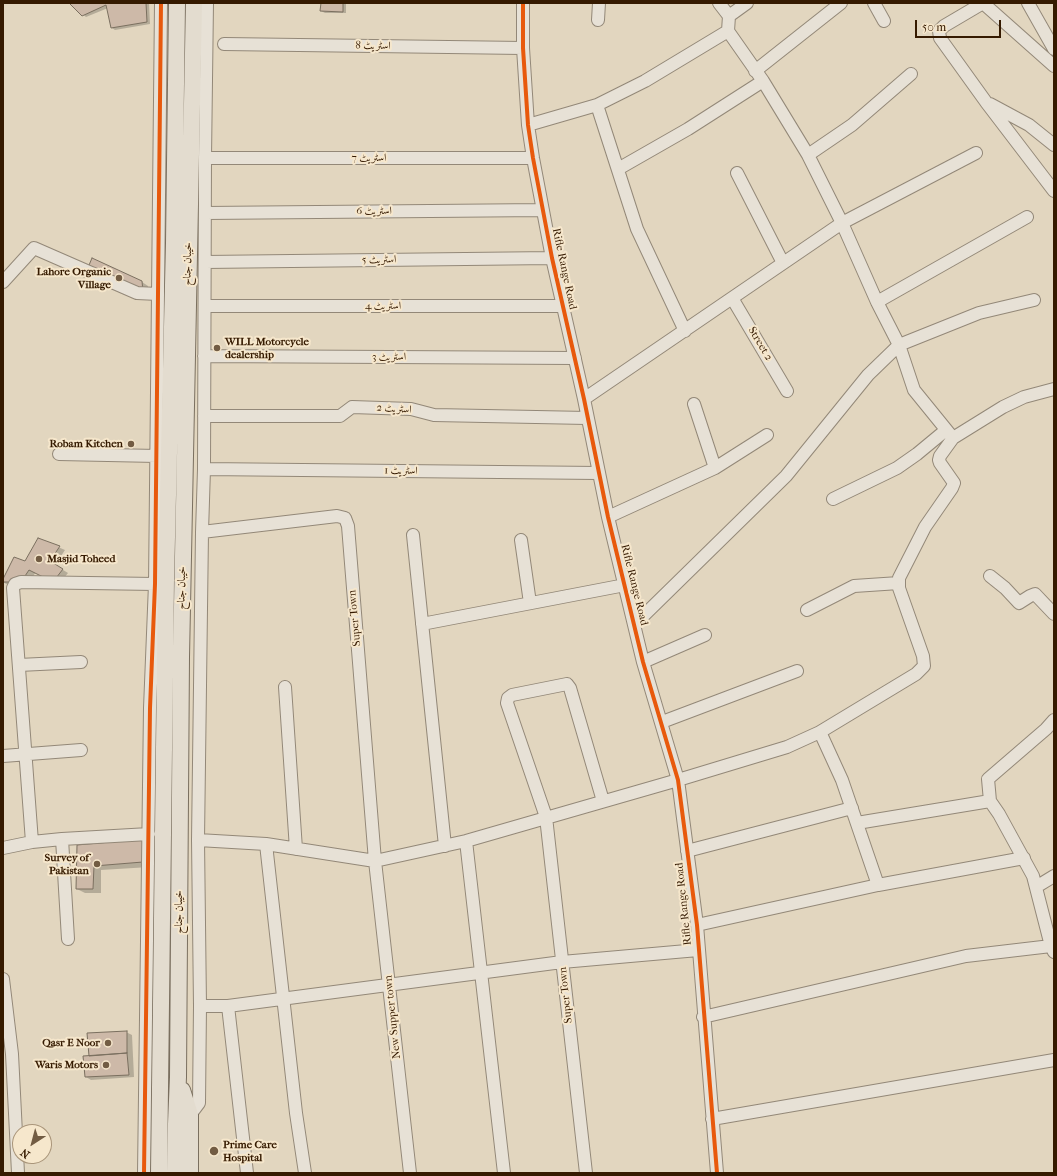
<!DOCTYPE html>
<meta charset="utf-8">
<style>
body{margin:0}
#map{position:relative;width:1057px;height:1176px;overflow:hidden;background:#e2d6bf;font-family:"IM FELL French Canon",serif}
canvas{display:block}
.frame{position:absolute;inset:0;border:4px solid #351a00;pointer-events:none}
.north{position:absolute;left:12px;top:1124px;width:40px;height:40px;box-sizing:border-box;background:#f6e7cc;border:1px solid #a9957a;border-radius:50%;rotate:216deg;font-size:11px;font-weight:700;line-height:16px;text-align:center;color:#351a00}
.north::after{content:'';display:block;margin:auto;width:14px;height:18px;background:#725c43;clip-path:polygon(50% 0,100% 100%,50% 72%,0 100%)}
.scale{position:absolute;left:915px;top:20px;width:86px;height:18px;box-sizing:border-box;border:2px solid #351a00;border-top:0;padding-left:5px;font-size:12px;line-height:14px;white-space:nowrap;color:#351a00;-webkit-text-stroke:3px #f6e7cc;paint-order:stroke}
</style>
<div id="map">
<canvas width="1057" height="1176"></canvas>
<div class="frame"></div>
<div class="north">N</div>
<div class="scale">50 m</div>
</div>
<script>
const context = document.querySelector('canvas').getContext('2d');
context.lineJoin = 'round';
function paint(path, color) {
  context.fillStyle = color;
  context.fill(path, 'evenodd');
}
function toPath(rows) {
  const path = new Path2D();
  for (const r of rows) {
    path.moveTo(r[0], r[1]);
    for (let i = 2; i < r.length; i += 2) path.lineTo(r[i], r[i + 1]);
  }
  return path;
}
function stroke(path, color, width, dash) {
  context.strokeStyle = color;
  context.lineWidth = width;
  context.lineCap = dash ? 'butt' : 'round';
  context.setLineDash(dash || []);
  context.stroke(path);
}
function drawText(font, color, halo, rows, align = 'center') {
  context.font = font + ' "IM FELL French Canon",Amiri,serif';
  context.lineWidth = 4;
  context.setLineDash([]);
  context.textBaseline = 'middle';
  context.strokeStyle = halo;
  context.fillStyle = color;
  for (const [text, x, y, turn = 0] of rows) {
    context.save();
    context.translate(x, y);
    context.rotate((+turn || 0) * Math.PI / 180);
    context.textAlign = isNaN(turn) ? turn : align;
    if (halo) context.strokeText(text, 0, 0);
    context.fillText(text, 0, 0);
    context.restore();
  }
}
paint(toPath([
 [70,3,149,3,150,24,115,30,112,28,108,8,86,17],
 [322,3,346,3,346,13,325,13,321,11],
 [142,282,148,286,148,295,143,295],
 [39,539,65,550,55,565,68,573,59,584,36,572,27,585,8,585,3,582,25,562],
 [142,840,150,867,101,870,101,893,85,893,77,889,78,846],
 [126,1032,132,1035,134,1077,91,1080,86,1077,90,1056]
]), '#0003');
const building = toPath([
 [69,3,146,3,147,22,111,28,106,5,82,16,69,3],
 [321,3,343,3,343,12,320,11,321,3],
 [92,258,142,281,143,292,87,270,92,258],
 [38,538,60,546,50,561,63,569,53,582,29,570,21,582,3,582,3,579,14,557,25,561,38,538],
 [143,839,143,862,94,866,93,889,76,889,77,845,143,839],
 [127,1031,127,1053,89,1056,87,1033,127,1031],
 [127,1053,129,1075,85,1077,83,1056,127,1053]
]);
paint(building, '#cdb9a8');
stroke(building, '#7a6f5f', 1);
const minor = toPath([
 [523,3,523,48,528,125,533,158,552,258,584,399,608,517,643,662,678,780,697,925,717,1173],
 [719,3,729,16],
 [747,3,729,16,728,31,763,81,808,155,842,223,877,302,899,345,914,390,953,438],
 [874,3,884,21],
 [983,3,944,26,939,31,940,38,986,102,1054,191],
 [983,3,1054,66],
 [1028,3,1054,49],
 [598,20,599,3],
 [224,44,523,48],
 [755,71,841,3],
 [990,104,1029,125,1054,145],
 [597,105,637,229,685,331],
 [528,125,597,105,645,81,728,31],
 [808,155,852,125,911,74],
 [205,158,533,158],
 [618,169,688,129,763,81],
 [737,173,783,263],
 [205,213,543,210],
 [205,262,552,258],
 [3,282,34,248,137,293,158,294],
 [732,298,787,391],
 [877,302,1027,217],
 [205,306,562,306],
 [204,356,575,358],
 [584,399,842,223,976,153],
 [694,404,715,468],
 [204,416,340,416,352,407,411,409,434,415,587,418],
 [59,454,157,456],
 [204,469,598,473],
 [833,499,897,468,917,454,946,430],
 [608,517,715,468,767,435],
 [202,532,337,516,345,518,348,526,375,861,410,1173],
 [413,535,445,846],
 [521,540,530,603],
 [990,576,1005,588,1019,603,1030,596,1035,594,1054,614],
 [807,610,854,586,899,583],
 [422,624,625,585],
 [635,624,786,476,868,375,899,345,979,313,1034,300],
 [643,662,705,635],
 [19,665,81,662],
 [285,687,296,849],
 [1054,720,1046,729,988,779,990,801,999,814,1033,876,1051,946,1054,952],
 [662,722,797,671],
 [820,732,842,780,878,885],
 [3,756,81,750],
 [857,823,990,801],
 [62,839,68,939],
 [198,840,266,844,375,861,466,841,678,780,787,747,820,732,916,674,924,666,923,656,899,588,899,578,925,527,952,488,954,483,940,463,939,460,940,456,953,438,1003,407,1024,397,1054,389],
 [466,841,504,1173],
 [32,842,13,588,15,584,21,582,155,584],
 [266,844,296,1113,305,1173],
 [3,848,32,842,62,839,149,834],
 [687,851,852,808],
 [1036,887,1054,876],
 [697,925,878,885,1024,858],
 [3,979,12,1054,18,1173],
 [200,1006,228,1006,562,962,698,950],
 [228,1006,247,1173],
 [703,1017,966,956,1051,946],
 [190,1115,199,1103,200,1006,198,840,202,532,204,469,205,158,207,3],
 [712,1119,1054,1060],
 [144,1173,150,708,155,584,161,3],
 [586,1173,546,817,507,703,508,698,512,695,567,684,570,688,603,801]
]);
const major = toPath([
 [182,1090,190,1115,190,1173],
 [159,1173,166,579,174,243,177,3],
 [175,1173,176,1124,178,1077,181,657,194,3]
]);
stroke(minor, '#938878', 14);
stroke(major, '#7a6f5f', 18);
stroke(minor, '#e7e1d6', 12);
stroke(major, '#e3dccf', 16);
stroke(toPath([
 [523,3,523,48,528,125,533,158,552,258,584,399,608,517,643,662,678,780,697,925,717,1173],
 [144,1173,150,708,155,584,161,3]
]), '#e8590c', 4);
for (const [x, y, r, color] of [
 [119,278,4,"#725c43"],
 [217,348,4,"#725c43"],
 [131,444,4,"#725c43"],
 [39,559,4,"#725c43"],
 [97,864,4,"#725c43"],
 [108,1043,4,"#725c43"],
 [106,1065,4,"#725c43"],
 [214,1151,5,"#725c43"]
]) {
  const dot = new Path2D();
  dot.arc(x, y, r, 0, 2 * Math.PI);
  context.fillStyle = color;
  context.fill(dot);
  stroke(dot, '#f6e7cc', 1.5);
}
drawText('11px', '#351a00', '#f6e7cc', [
 ["اسٹریٹ 8",373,46,1],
 ["اسٹریٹ 7",369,158],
 ["اسٹریٹ 6",374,211],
 ["اسٹریٹ 5",379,260,-1],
 ["خیبان جناح",188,264,-89],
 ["Rifle Range Road",564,269,78],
 ["اسٹریٹ 4",383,306],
 ["Street 2",760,344,59],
 ["اسٹریٹ 3",389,357],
 ["اسٹریٹ 2",394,409,4],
 ["اسٹریٹ 1",401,471,1],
 ["Rifle Range Road",634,585,76],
 ["خیبان جناح",182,588,-89],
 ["Super Town",355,618,-95],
 ["Rifle Range Road",684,904,-96],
 ["خیبان جناح",179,912,-90],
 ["Super Town",566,995,-96],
 ["New Supper town",393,1017,-96]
]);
drawText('bold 11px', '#351a00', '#f6e7cc', [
 ["Lahore Organic",111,272],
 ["Village",111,285],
 ["WILL Motorcycle",225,342,"left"],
 ["dealership",225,355,"left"],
 ["Robam Kitchen",123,444],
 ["Masjid Toheed",47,559,"left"],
 ["Survey of",89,858],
 ["Pakistan",89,871],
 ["Qasr E Noor",100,1043],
 ["Waris Motors",98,1065],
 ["Prime Care",223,1145,"left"],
 ["Hospital",223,1158,"left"]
], 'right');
</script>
